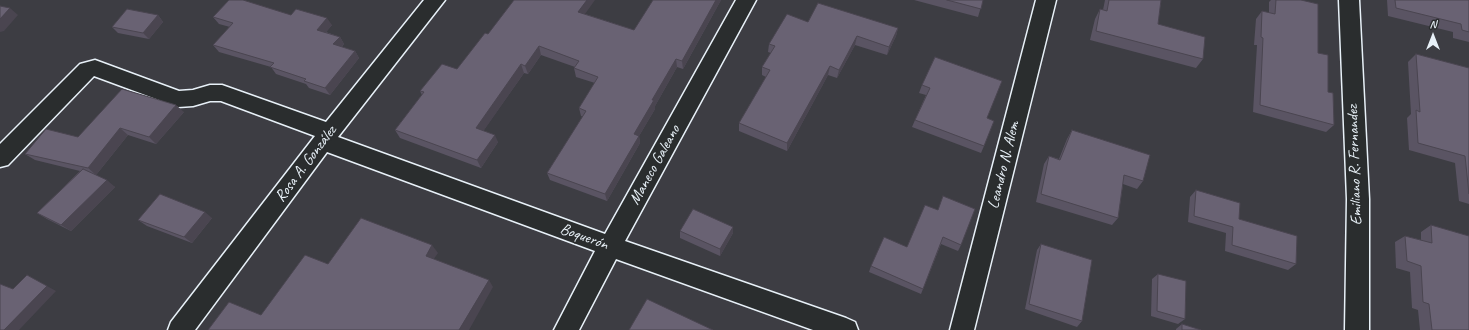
<!DOCTYPE html>
<meta charset="utf-8">
<style>
body{margin:0}
#map{position:relative;width:1469px;height:330px;overflow:hidden;background:#3d3d43;font-family:Caveat,sans-serif}
canvas{display:block}
.north{position:absolute;left:1413px;top:16px;width:40px;height:40px;-webkit-text-stroke:3px #2a2d2e;paint-order:stroke;rotate:0deg;font-size:11px;font-weight:700;line-height:16px;text-align:center;color:#e8f1f8}
.north::after{content:'';display:block;margin:auto;width:14px;height:18px;background:#e8f1f8;clip-path:polygon(50% 0,100% 100%,50% 72%,0 100%)}
</style>
<div id="map">
<canvas width="1469" height="330"></canvas>
<div class="north">N</div>
</div>
<script>
const context = document.querySelector('canvas').getContext('2d');
context.lineJoin = 'round';
function toPath(rows) {
  const path = new Path2D();
  for (const r of rows) {
    path.moveTo(r[0], r[1]);
    for (let i = 2; i < r.length; i += 2) path.lineTo(r[i], r[i + 1]);
  }
  return path;
}
function stroke(path, color, width, dash) {
  context.strokeStyle = color;
  context.lineWidth = width;
  context.lineCap = dash ? 'butt' : 'round';
  context.setLineDash(dash || []);
  context.stroke(path);
}
function paint(path, color) {
  context.fillStyle = color;
  context.fill(path, 'evenodd');
}
function drawText(font, color, halo, rows, align = 'center') {
  context.font = font + ' Caveat,sans-serif';
  context.lineWidth = 3;
  context.setLineDash([]);
  context.textBaseline = 'middle';
  context.strokeStyle = halo;
  context.fillStyle = color;
  for (const [text, x, y, turn = 0] of rows) {
    context.save();
    context.translate(x, y);
    context.rotate((+turn || 0) * Math.PI / 180);
    context.textAlign = isNaN(turn) ? turn : align;
    if (halo) context.strokeText(text, 0, 0);
    context.fillText(text, 0, 0);
    context.restore();
  }
}
const minor = toPath([
 [424,0,445,0,338,137,605,234,736,0,756,0,625,241,846,318,855,322,858,330,813,330,616,259,579,330,554,330,595,251,327,152,195,330,168,330,171,322,315,136,221,101,210,101,193,106,178,107,94,76,8,165,0,167,0,144,80,64,95,60,179,91,193,90,210,85,222,85,326,122,424,0],
 [1036,0,1056,0,974,330,950,330,1036,0],
 [1339,0,1359,0,1369,199,1369,330,1345,330,1347,199,1339,0]
]);
stroke(minor, '#e8f1f8', 3);
paint(minor, '#2a2d2e');
paint(toPath([
 [721,0,683,69,677,67,655,106,655,109,639,136,640,143,607,201,550,180,547,173,583,117,581,116,579,108,595,83,576,77,574,68,575,67,541,55,528,74,524,73,483,131,498,142,481,168,400,138,395,130,422,95,420,91,457,69,488,34,585,14,634,30],
 [914,0,983,0,978,17],
 [1105,0,1161,0,1158,24,1203,59,1196,68,1090,40,1095,19,1100,9,1103,10],
 [1271,0,1276,0,1318,53,1328,92,1334,125,1326,132,1253,112,1257,45,1254,45,1256,19,1262,11,1269,13,1269,2],
 [1387,0,1469,0,1469,42,1453,38,1453,32,1388,16],
 [158,15,163,22,149,39,118,33,112,27],
 [291,15,332,25,326,32,340,37,344,44,342,47,355,51,359,58,330,95,309,88,306,84,276,74,271,67,219,52,213,45,230,27,219,24,213,17],
 [808,22,898,28,896,36,887,55,855,45,837,78,828,75,787,151,739,131,739,123,766,77,762,75,762,67,771,53,768,52,769,44],
 [1416,54,1469,68,1469,204,1459,201,1455,163,1409,150,1407,118,1411,114,1408,62],
 [935,57,987,118,984,146,981,153,912,127,915,120,926,95,919,93,922,85],
 [184,112,156,144,128,135,96,175,95,175,115,187,71,231,47,219,37,213,80,171,35,160,25,154,78,137],
 [1072,130,1143,181,1137,189,1123,184,1118,218,1112,225,1036,202,1044,164,1049,156,1059,159,1067,139],
 [1196,190,1239,219,1296,264,1288,270,1225,251,1226,233,1188,222,1190,197],
 [925,205,961,245,958,251,941,244,921,294,869,272,871,266,907,247],
 [212,218,192,243,147,226,138,220],
 [1431,225,1469,330,1420,330,1418,310,1412,308,1410,272,1396,268,1395,242,1405,236,1421,240,1421,232],
 [680,231,733,233,720,256,680,238],
 [1041,244,1082,321,1077,327,1025,309,1037,250],
 [1158,274,1185,319,1178,324,1151,316,1152,279],
 [1182,324,1182,330,1176,330,1176,329]
]), '#5a5463');
paint(toPath([
 [587,0,595,0,580,21,578,12],
 [716,0,721,0,683,69,682,61],
 [10,8,18,15,4,31,0,32,0,19],
 [158,15,163,22,149,39,143,33],
 [327,18,332,25,322,37,317,30],
 [898,28,896,36,887,55,889,47],
 [857,36,855,45,837,78,839,70],
 [340,37,344,44,338,51,333,44],
 [539,46,541,55,528,74,525,66],
 [355,51,359,58,330,95,325,88],
 [676,59,677,67,655,106,655,109,639,136,640,143,607,201,605,194,634,134,652,100],
 [521,64,524,73,480,136,476,128],
 [830,66,828,75,787,151,787,143],
 [176,105,184,112,156,144,149,137],
 [120,128,128,135,96,175,88,168],
 [495,135,498,142,481,168,477,160],
 [107,180,115,187,71,231,61,225],
 [205,212,212,218,192,243,184,237],
 [733,227,733,233,720,256,720,249],
 [432,245,438,253,431,263,426,256],
 [489,280,493,287,469,330,459,330],
 [47,286,56,291,19,330,4,330]
]), '#4a4550');
const building = toPath([
 [229,0,243,0,291,15,296,9,327,18,317,30,340,37,333,44,355,51,325,88,304,81,306,79,270,67,274,63,213,45,233,23,213,17,229,0],
 [514,0,587,0,578,12,634,30,653,0,716,0,682,61,676,59,652,100,654,100,634,134,639,136,605,194,547,173,586,111,579,108,598,77,574,68,579,61,539,46,525,66,521,64,476,128,495,135,477,160,395,130,424,92,420,91,442,64,457,69,485,33,488,34,514,0],
 [947,0,983,0,981,9,947,0],
 [1109,0,1161,0,1158,24,1205,37,1203,59,1096,31,1100,9,1107,11,1109,0],
 [1276,0,1301,0,1318,4,1318,53,1328,55,1328,92,1333,93,1334,125,1260,105,1263,38,1261,37,1262,11,1275,14,1276,0],
 [1395,0,1469,0,1469,32,1462,30,1461,24,1396,8,1395,0],
 [818,3,898,28,889,47,857,36,839,70,830,66,787,143,739,123,770,70,762,67,775,46,769,44,787,14,808,22,818,3],
 [0,6,10,8,0,19,0,6],
 [127,9,158,15,143,33,112,27,127,9],
 [1416,54,1469,68,1469,194,1465,156,1418,143,1416,110,1420,112,1416,54],
 [935,57,1002,81,987,118,994,121,984,146,915,120,930,88,922,85,935,57],
 [122,89,176,105,149,137,120,128,88,168,25,154,46,129,78,137,122,89],
 [1072,130,1150,155,1143,181,1124,175,1118,218,1041,194,1049,156,1060,160,1072,130],
 [83,169,107,180,61,225,37,213,83,169],
 [1196,190,1240,203,1239,219,1297,236,1296,264,1232,245,1233,227,1194,216,1196,190],
 [160,194,205,212,184,237,138,220,160,194],
 [943,196,975,209,961,245,943,237,923,289,871,266,884,237,907,247,925,205,938,210,943,196],
 [693,209,733,227,720,249,680,231,693,209],
 [361,218,432,245,426,256,489,280,459,330,208,330,229,302,261,315,305,255,328,264,361,218],
 [1431,225,1469,236,1469,330,1432,330,1429,304,1423,302,1421,266,1407,261,1405,236,1432,243,1431,225],
 [1041,244,1092,260,1082,321,1029,304,1041,244],
 [1158,274,1186,281,1185,319,1157,311,1158,274],
 [27,275,47,286,4,330,0,330,0,284,13,289,27,275],
 [647,299,713,330,629,330,647,299],
 [1182,324,1201,330,1182,330,1182,324]
]);
paint(building, '#696273');
stroke(building, '#4a4550', 1);
drawText('16px', '#e8f1f8', '#2a2d2e', [
 ["Rosa A. González",306,164,-53],
 ["Maneco Galeano",655,165,-61],
 ["Leandro N. Alem",1004,165,-76],
 ["Emiliano R. Fernandez",1355,165,-92],
 ["Boquerón",584,237,20]
]);
</script>
